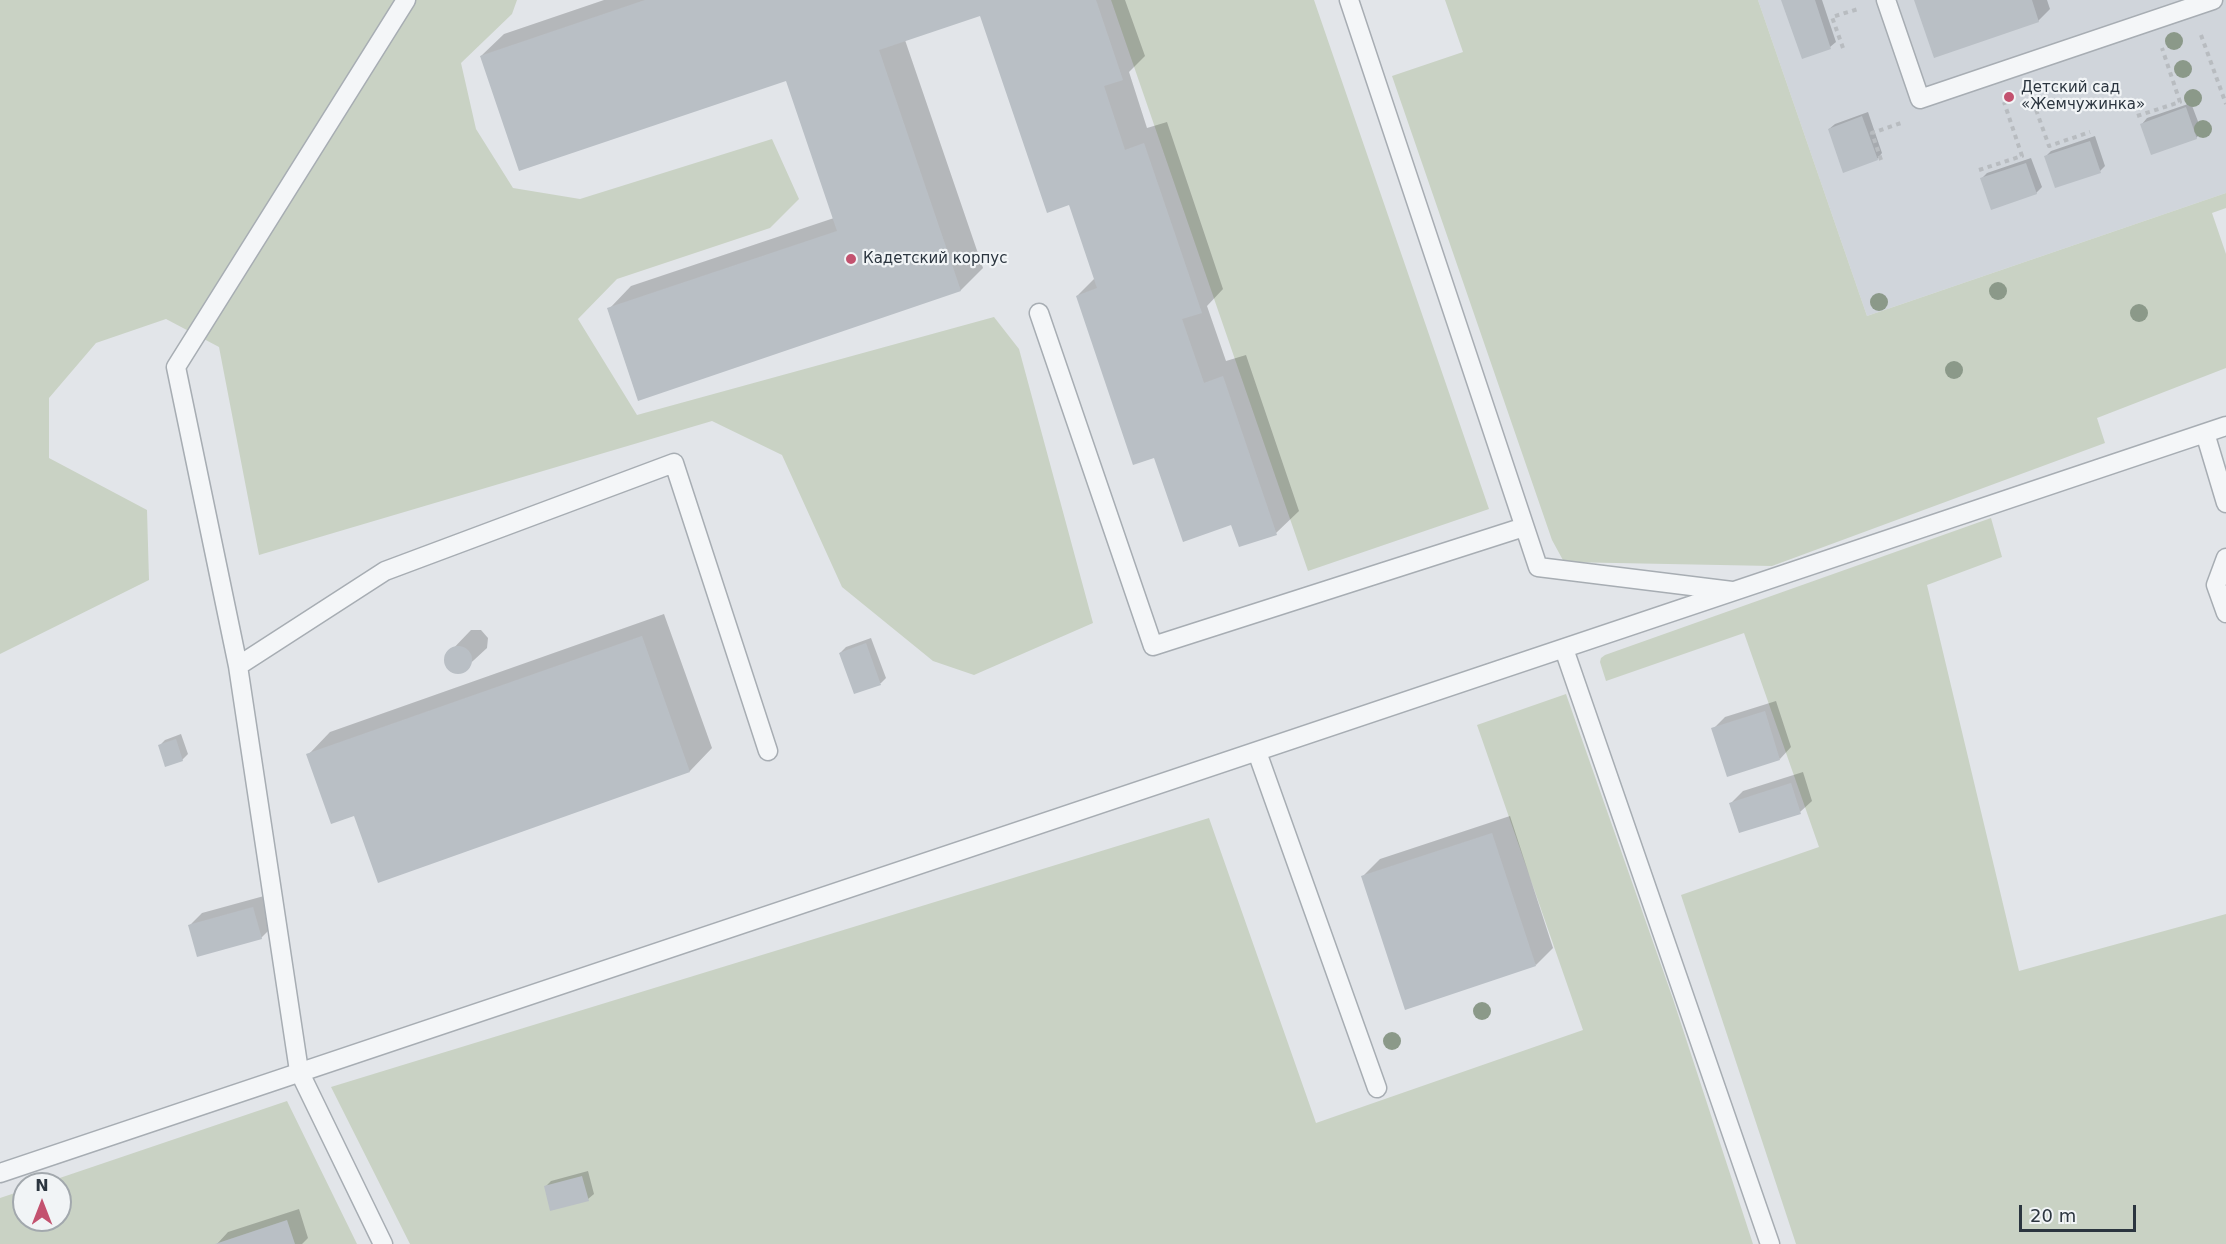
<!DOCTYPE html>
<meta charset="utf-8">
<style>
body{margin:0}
#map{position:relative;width:2226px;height:1244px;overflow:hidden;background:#e2e5e9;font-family:"DejaVu Sans",sans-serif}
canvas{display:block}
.north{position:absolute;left:12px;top:1172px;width:60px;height:60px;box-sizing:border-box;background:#f1f4f6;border:2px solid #a2a8ad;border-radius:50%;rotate:0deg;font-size:16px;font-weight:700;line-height:24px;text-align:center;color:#2b353f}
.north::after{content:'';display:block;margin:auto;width:21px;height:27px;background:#c3526f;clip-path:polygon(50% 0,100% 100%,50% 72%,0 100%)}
.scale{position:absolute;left:2019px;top:1205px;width:117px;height:27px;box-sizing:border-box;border:3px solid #2b353f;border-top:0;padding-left:8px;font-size:18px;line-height:21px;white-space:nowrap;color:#2b353f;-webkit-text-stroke:4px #f1f4f6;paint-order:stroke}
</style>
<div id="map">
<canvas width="2226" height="1244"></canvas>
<div class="north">N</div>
<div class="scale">20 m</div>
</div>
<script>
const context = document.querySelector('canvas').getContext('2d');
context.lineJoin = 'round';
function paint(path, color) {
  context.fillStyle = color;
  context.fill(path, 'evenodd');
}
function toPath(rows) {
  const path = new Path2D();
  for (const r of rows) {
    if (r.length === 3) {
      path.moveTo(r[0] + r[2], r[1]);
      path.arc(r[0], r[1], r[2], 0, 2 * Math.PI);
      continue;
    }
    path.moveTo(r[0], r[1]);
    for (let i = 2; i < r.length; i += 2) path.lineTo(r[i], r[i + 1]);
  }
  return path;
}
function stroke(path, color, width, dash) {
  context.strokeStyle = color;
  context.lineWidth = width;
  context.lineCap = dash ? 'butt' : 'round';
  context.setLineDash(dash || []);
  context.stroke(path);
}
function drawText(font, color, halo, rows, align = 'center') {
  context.font = font + ' "DejaVu Sans",sans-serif';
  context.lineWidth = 4.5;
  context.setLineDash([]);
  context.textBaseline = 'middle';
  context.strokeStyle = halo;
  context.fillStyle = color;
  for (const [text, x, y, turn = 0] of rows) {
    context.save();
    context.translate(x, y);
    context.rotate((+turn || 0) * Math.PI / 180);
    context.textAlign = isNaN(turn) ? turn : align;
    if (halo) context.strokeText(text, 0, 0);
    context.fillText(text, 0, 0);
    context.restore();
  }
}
paint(toPath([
 [1758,0,2226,0,2226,193,1867,316]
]), '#d0d5db');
paint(toPath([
 [0,0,517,0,512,14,461,63,476,129,513,188,580,199,772,139,799,199,770,228,617,279,578,319,637,415,994,317,1019,349,1093,623,974,675,933,661,842,587,782,455,712,421,259,555,219,347,166,319,96,343,49,398,49,458,147,510,149,580,0,654],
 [1111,0,1314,0,1489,509,1308,571],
 [1445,0,1758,0,1867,316,2226,193,2226,208,2212,213,2226,254,2226,368,2097,418,2105,443,1772,566,1564,562,1552,540,1392,76,1463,52],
 [1991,518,2002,557,1927,585,2019,971,2226,914,2226,1244,1796,1244,1681,895,1819,847,1744,633,1606,681,1600,662,1601,658,1605,655],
 [1566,694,1673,999,1753,1244,410,1244,331,1087,1209,818,1316,1123,1583,1030,1477,725],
 [287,1101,357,1244,0,1244,0,1198,24,1190,24,1220,60,1220,60,1184,42,1184]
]), '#c9d2c4');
paint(toPath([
 [604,0,1125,0,1145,56,1129,72,1147,128,1167,122,1223,289,1207,306,1226,361,1246,355,1299,511,1276,533,1232,524,1155,456,1077,296,1095,278,1070,203,981,14,905,40,983,268,961,290,609,309,631,286,834,218,787,79,481,56,504,34],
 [1783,0,1822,0,1836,42,1830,47],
 [1916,0,2047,0,2050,9,2038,21],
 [2191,103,2202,132,2196,138,2142,124,2147,118],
 [1868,112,1882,153,1877,159,1829,129,1835,124],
 [2095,136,2105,166,2100,171,2045,157,2051,151],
 [2031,158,2042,187,2036,193,1981,179,1987,173],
 [664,614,712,748,690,771,355,814,308,755,330,732],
 [471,630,481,630,488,638,487,648,461,672,452,671,446,664,447,655],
 [871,638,886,678,881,683,855,693,840,653,846,647],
 [1776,701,1791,747,1780,759,1713,729,1725,717],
 [181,734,188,754,182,760,160,745,165,740],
 [1803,772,1812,801,1800,812,1731,803,1743,791],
 [1510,816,1553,948,1536,965,1363,876,1380,859],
 [264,896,273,926,261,938,190,925,202,913],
 [588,1171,594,1194,588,1199,545,1187,551,1181],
 [299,1209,308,1238,302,1244,217,1244,228,1232]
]), '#0003');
paint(toPath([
 [645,0,1096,0,1123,80,1104,86,1125,150,1144,143,1202,313,1182,319,1204,383,1223,376,1277,535,1239,547,1231,525,1183,542,1154,458,1133,465,1076,296,1097,288,1069,205,1047,213,980,16,879,50,961,291,638,401,607,308,837,231,786,81,519,171,480,56],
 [1781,0,1815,0,1831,49,1802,59],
 [1914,0,2032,0,2039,22,1934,58],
 [2186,107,2197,139,2151,155,2140,124],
 [1862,116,1878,160,1843,173,1828,129],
 [2090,141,2101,173,2055,188,2044,156],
 [2026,163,2037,194,1991,210,1980,178],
 [642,636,690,772,378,883,354,816,331,824,306,754],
 [866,643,881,685,854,694,839,653],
 [458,660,14],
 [1765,711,1780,760,1727,777,1711,728],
 [176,739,183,761,165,767,158,745],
 [1791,783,1801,814,1739,833,1729,803],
 [1492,833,1536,966,1405,1010,1361,876],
 [253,907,262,939,197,957,188,925],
 [582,1176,589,1201,550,1211,544,1186],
 [287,1220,295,1244,215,1244]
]), '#b9bfc5');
const lane = toPath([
 [1349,0,1538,567,1732,591],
 [1886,0,1920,99,2213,0],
 [1039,313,1153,646,1524,527],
 [2205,433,2226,503],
 [2226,558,2216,585,2226,613],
 [1564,649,1770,1244],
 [238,666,176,367,406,0],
 [1257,752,1377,1088],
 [0,1173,2226,426],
 [383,1244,299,1071,238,666,385,571,674,463,768,751]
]);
stroke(lane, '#a7adb3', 21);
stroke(toPath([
 [2201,35,2226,104],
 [1843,48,1832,17,1858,9],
 [2030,93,2049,146,2090,132],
 [2137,116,2180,102,2162,48],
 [1881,160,1872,133,1904,122],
 [1979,170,2022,156,2004,102]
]), '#b8bcc0', 4, [4.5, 4.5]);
stroke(lane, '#f4f6f8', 18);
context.fillStyle = '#8b9989';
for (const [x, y] of [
 [2174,41],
 [2183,69],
 [2193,98],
 [2203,129],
 [1998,291],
 [1879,302],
 [2139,313],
 [1954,370],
 [1482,1011],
 [1392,1041]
]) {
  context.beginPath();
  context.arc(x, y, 9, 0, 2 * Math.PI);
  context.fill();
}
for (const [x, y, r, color] of [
 [2009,97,6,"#c3526f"],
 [851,259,6,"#c3526f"]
]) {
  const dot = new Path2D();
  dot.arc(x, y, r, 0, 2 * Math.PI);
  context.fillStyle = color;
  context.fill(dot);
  stroke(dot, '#f1f4f6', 2);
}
drawText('15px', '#2b353f', '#f1f4f6', [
 ["Детский сад",2021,88],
 ["«Жемчужинка»",2021,105],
 ["Кадетский корпус",863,259]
], 'left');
</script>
